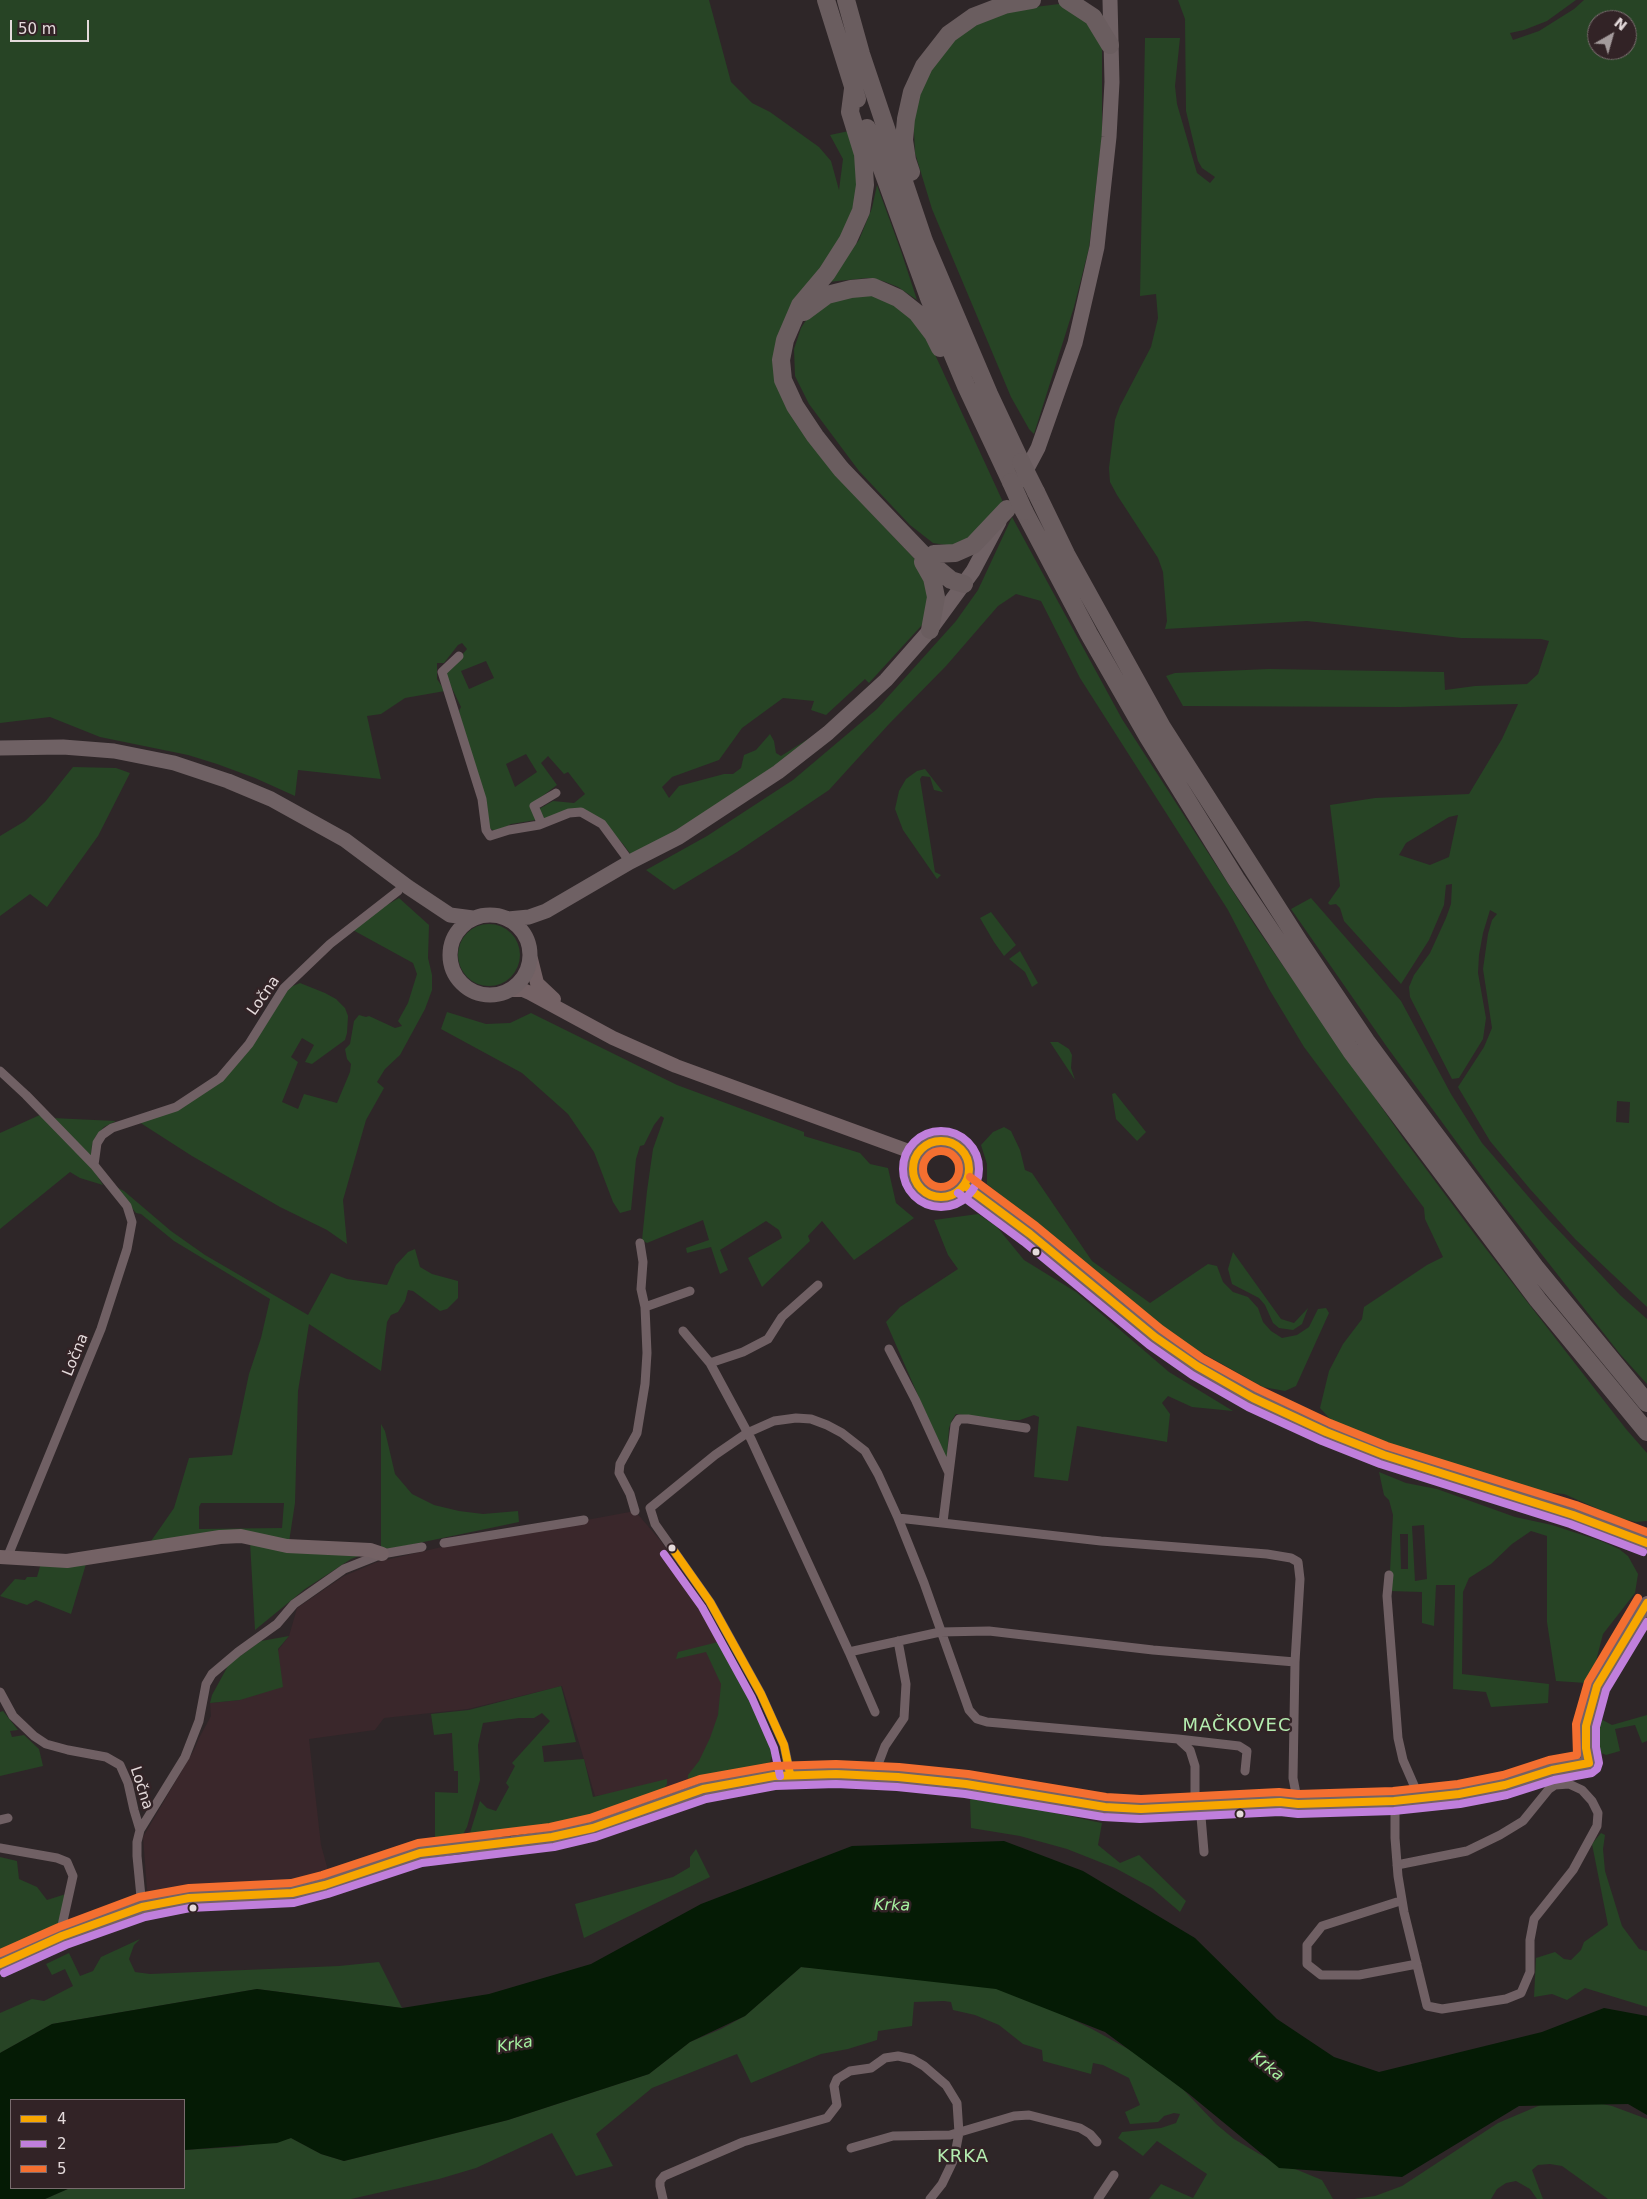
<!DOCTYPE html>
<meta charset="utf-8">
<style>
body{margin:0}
#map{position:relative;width:1647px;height:2199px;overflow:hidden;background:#2e2628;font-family:"DejaVu Sans",sans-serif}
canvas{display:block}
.legend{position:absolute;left:10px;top:2099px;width:175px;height:90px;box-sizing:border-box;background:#322326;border:1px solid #796c6e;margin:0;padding:6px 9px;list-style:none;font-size:15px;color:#e4dadb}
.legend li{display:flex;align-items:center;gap:10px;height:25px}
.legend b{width:25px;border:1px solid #796c6e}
.north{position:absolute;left:1587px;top:10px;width:50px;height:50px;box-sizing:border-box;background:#322326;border:1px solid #796c6e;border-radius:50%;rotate:38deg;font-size:14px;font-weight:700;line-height:20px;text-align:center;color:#e4dadb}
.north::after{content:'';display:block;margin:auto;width:18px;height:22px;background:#a49b9c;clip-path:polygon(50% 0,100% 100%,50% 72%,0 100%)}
.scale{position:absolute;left:10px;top:20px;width:79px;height:22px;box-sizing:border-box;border:2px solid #e4dadb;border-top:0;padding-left:6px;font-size:15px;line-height:18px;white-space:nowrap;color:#e4dadb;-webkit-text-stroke:4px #322326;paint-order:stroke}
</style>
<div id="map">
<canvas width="1647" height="2199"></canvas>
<ul class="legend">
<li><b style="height:6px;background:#f7a600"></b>4</li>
<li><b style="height:6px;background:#c07fdc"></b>2</li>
<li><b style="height:6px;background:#f46f30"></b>5</li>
</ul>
<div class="north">N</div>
<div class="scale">50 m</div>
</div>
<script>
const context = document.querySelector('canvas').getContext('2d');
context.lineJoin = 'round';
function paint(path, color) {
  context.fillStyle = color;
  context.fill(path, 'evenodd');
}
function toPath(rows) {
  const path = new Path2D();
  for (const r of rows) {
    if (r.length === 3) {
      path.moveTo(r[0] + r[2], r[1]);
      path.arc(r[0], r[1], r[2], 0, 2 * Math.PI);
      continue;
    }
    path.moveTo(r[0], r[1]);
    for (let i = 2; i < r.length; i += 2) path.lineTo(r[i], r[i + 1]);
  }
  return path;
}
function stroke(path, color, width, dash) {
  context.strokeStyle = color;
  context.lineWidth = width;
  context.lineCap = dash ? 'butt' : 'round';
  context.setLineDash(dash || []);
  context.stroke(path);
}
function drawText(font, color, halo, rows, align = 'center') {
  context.font = font + ' "DejaVu Sans",sans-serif';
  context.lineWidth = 5;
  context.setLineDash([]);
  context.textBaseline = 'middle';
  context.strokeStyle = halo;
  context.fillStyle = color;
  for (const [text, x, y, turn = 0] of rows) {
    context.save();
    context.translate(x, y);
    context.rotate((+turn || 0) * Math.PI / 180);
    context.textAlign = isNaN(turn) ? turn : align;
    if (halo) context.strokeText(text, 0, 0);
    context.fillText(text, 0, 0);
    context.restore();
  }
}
paint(toPath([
 [635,1511,660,1540,708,1607,742,1673,776,1748,704,1778,677,1785,595,1796,562,1686,468,1709,384,1718,375,1730,309,1739,321,1845,329,1874,157,1896,149,1894,147,1889,143,1837,194,1750,199,1738,211,1716,210,1703,240,1700,289,1636,297,1608,344,1576,377,1562,446,1546]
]), '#3a272b');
paint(toPath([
 [0,0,709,0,731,82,752,103,770,112,819,147,831,161,839,190,843,159,830,135,849,131,860,168,859,208,777,349,815,446,859,500,914,558,927,575,931,599,922,625,869,683,865,679,826,715,811,710,814,701,783,698,742,728,719,760,672,777,662,787,669,798,679,786,724,774,733,774,741,768,744,755,756,750,770,734,774,741,776,753,781,756,808,739,814,739,710,810,632,856,623,844,595,816,585,811,544,819,539,809,553,801,574,803,585,794,568,772,564,774,548,756,541,763,557,785,536,801,536,820,511,824,497,831,490,829,459,711,461,707,447,678,446,674,467,649,462,643,458,645,444,663,437,663,437,679,445,691,405,698,381,714,367,716,381,779,298,770,295,796,255,778,217,764,188,755,100,737,50,717,0,723],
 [486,661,494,678,469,689,461,671],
 [526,754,537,772,515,787,506,764],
 [1178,0,1576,0,1547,21,1524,30,1510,33,1513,40,1539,31,1574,9,1584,0,1647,0,1647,1307,1575,1239,1530,1189,1490,1141,1458,1087,1484,1047,1492,1028,1483,969,1488,934,1492,920,1497,914,1490,910,1483,933,1479,955,1478,973,1486,1018,1483,1039,1459,1078,1452,1079,1410,997,1409,987,1414,975,1430,953,1446,918,1451,904,1452,884,1446,885,1444,905,1429,940,1401,984,1344,921,1340,908,1336,904,1330,905,1328,903,1340,886,1330,805,1375,798,1469,794,1502,739,1518,704,1401,707,1183,706,1166,676,1175,673,1269,669,1444,672,1445,690,1475,686,1527,684,1538,674,1549,641,1541,639,1461,638,1307,621,1165,629,1167,621,1163,572,1158,558,1117,495,1110,482,1109,468,1115,420,1120,406,1151,347,1158,318,1156,294,1140,296,1145,38,1180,38,1175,86,1177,104,1197,173,1210,183,1215,177,1202,168,1198,161,1186,111,1185,19],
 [1597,20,1627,20,1627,50,1597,50],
 [1458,815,1449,857,1430,865,1399,855,1406,843,1449,817],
 [1617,1101,1630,1102,1629,1123,1616,1122],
 [1059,4,1074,8,1087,18,1102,45,1102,135,1089,248,1074,307,1034,434,1029,429,1011,397,932,209,915,153,913,110,925,74,953,38,978,22,1003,11],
 [877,185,901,251,917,300,898,287,883,281,867,278,828,282,859,240,872,208],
 [867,292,909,312,926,335,1003,502,970,541,952,546,933,543,910,525,859,471,809,404,795,376,794,349,801,328,810,314,827,300],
 [1012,517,1122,719,1254,924,1403,1138,1476,1236,1626,1429,1647,1453,1647,1521,1636,1522,1619,1518,1564,1494,1520,1490,1386,1446,1331,1420,1320,1408,1329,1371,1343,1344,1362,1319,1364,1307,1427,1265,1443,1257,1425,1219,1424,1208,1304,1047,1269,989,1228,910,1080,678,1041,601,1016,594,998,606,946,666,889,724,829,790,737,852,674,890,646,870,707,836,793,780,877,709,956,621,978,590],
 [73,767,116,768,130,773,98,836,47,907,30,894,0,916,0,836,25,821,45,802],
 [925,769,943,792,934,790,930,777,922,776,920,779,935,872,941,875,937,879,903,830,895,809,899,791,906,779,917,771],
 [399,898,429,925,428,958,432,975,432,990,425,1009,400,1055,385,1069,377,1082,384,1088,366,1120,343,1200,347,1244,327,1230,280,1207,192,1156,139,1122,209,1090,288,988,300,983,325,993,336,999,345,1008,348,1016,347,1033,345,1040,312,1064,305,1062,314,1045,302,1038,291,1057,298,1062,282,1102,298,1109,304,1094,337,1103,350,1072,351,1064,347,1059,345,1049,350,1044,354,1021,359,1015,366,1017,369,1016,395,1028,402,1026,398,1021,408,1003,417,974,413,963,351,929,364,918],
 [1311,898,1401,1001,1451,1094,1482,1143,1546,1217,1620,1295,1647,1319,1647,1384,1620,1354,1499,1200,1387,1047,1291,909],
 [991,912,1016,945,1004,956,994,942,980,918],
 [489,955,31],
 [1020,951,1038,983,1032,987,1025,972,1009,959],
 [447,1012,486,1024,510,1023,531,1013,677,1085,804,1132,804,1136,860,1153,870,1164,888,1168,896,1203,914,1218,854,1260,822,1221,808,1236,810,1241,762,1287,748,1258,782,1238,779,1230,766,1221,720,1250,728,1270,720,1274,711,1247,687,1253,686,1248,709,1240,703,1220,647,1243,642,1240,647,1191,653,1149,664,1118,661,1116,654,1125,644,1145,640,1146,636,1159,631,1210,620,1213,613,1202,594,1152,568,1114,522,1073,441,1029],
 [1050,1042,1058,1042,1069,1049,1072,1055,1071,1068,1075,1080],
 [1115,1093,1146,1132,1137,1141,1116,1119,1112,1094],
 [42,1114,93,1169,103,1185,80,1178,70,1172,0,1229,0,1133],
 [53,1118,73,1119,116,1121,104,1127,96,1136,92,1145,91,1156],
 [1004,1127,1011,1131,1020,1150,1025,1170,1032,1173,1092,1261,1150,1303,1208,1264,1217,1266,1223,1282,1233,1292,1248,1297,1258,1308,1263,1322,1271,1331,1282,1338,1297,1335,1309,1327,1318,1309,1326,1308,1329,1313,1296,1386,1285,1391,1263,1387,1181,1341,1138,1309,1121,1292,987,1184,987,1164,981,1145,993,1132],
 [114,1186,124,1191,171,1231,205,1255,308,1315,331,1273,347,1279,387,1285,396,1265,408,1252,415,1249,420,1267,432,1274,458,1281,458,1298,447,1309,440,1311,413,1291,408,1290,405,1301,398,1312,391,1315,387,1322,381,1371,309,1324,298,1391,295,1503,289,1542,149,1544,174,1508,189,1458,232,1455,249,1374,261,1338,270,1299,174,1241,141,1214,136,1213],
 [201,1503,284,1503,282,1528,199,1529,199,1507],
 [978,1214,997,1227,1024,1260,1076,1292,1169,1372,1233,1411,1192,1407,1168,1396,1162,1403,1170,1414,1167,1442,1077,1426,1068,1481,1034,1477,1039,1417,1034,1415,1020,1420,1001,1420,956,1414,952,1420,949,1428,947,1457,945,1457,886,1322,900,1307,958,1269,948,1255,934,1220],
 [1233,1252,1281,1319,1294,1323,1308,1308,1302,1324,1293,1330,1279,1328,1273,1323,1265,1305,1259,1298,1232,1284,1228,1269],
 [381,1424,385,1431,395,1474,412,1494,434,1505,459,1511,483,1514,518,1511,519,1522,390,1549,381,1548],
 [1379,1472,1406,1483,1437,1489,1515,1517,1552,1525,1601,1541,1619,1549,1628,1556,1638,1574,1635,1593,1603,1634,1596,1661,1586,1683,1556,1681,1547,1622,1547,1536,1531,1531,1512,1544,1491,1564,1469,1578,1463,1592,1462,1674,1549,1684,1548,1703,1491,1707,1486,1692,1453,1689,1455,1585,1436,1585,1434,1626,1422,1623,1422,1592,1389,1591,1393,1515,1389,1500,1384,1495],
 [1424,1525,1427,1579,1415,1581,1412,1526],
 [1400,1534,1408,1534,1408,1569,1401,1569],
 [250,1542,367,1553,351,1559,305,1589,255,1630],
 [41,1563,86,1564,71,1614,36,1600,27,1605,0,1596,15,1579,25,1580,27,1577,37,1577],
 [289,1636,278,1649,283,1687,240,1700,210,1703,212,1695,229,1664,261,1641],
 [718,1642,728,1645,762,1713,776,1748,768,1766,709,1778,688,1779,688,1775,699,1761,710,1738,718,1715,721,1684,706,1652,676,1659,678,1652],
 [561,1686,576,1742,542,1746,544,1762,584,1759,593,1797,667,1779,667,1784,661,1793,600,1816,577,1822,529,1831,472,1837,469,1836,480,1801,487,1808,496,1811,509,1787,506,1783,515,1766,512,1763,550,1721,542,1713,534,1718,519,1718,483,1723,478,1745,480,1780,467,1827,461,1838,435,1842,435,1792,458,1793,458,1771,454,1771,452,1733,434,1735,431,1714,469,1710],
 [3,1711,18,1730,10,1731,12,1737,24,1735,39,1749,43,1766,0,1776,0,1712],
 [1647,1715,1647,1741,1642,1743,1635,1725,1615,1729,1620,1751,1606,1755,1599,1752,1597,1717,1612,1725],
 [970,1799,1031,1808,1102,1823,1098,1845,1120,1863,1139,1855,1186,1901,1180,1912,1152,1888,1115,1868,1067,1849,1020,1836,971,1828],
 [1601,1833,1605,1835,1603,1849,1605,1871,1622,1926,1639,1949,1647,1951,1647,2007,1585,1988,1567,2000,1552,1994,1534,1997,1536,1958,1555,1952,1564,1959,1571,1960,1581,1950,1584,1942,1608,1925,1592,1844],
 [696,1849,710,1877,584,1938,575,1904,673,1877,690,1867,690,1857],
 [0,1857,17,1861,19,1879,37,1887,47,1900,66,1894,56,1931,0,1956],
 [140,1939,134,1945,129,1959,135,1972,150,1974,339,1966,379,1962,402,2008,257,1989,52,2024,0,2053,0,2013,32,1999,44,2001,73,1986,65,1969,52,1975,46,1964,69,1953,80,1976,93,1971,101,1957],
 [801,1967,989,1984,1047,2007,1092,2029,1155,2064,1177,2083,1216,2124,1234,2139,1261,2155,1322,2180,1333,2199,1149,2199,1161,2184,1193,2198,1207,2174,1157,2141,1143,2156,1118,2138,1122,2132,1161,2128,1176,2123,1180,2114,1174,2113,1164,2116,1158,2122,1130,2124,1125,2112,1140,2105,1129,2078,1103,2065,1093,2063,1091,2074,1043,2061,1042,2050,1023,2044,999,2025,975,2015,953,2010,951,2002,944,2001,914,2002,912,2026,878,2031,877,2040,848,2049,821,2054,751,2083,737,2054,652,2088,596,2134,613,2166,576,2176,552,2133,476,2168,439,2179,351,2199,45,2199,70,2188,184,2188,184,2150,237,2147,291,2138,321,2154,344,2161,508,2120,649,2074,690,2042,721,2029,745,2016],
 [1575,2098,1612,2106,1647,2119,1647,2199,1608,2199,1562,2166,1550,2164,1538,2165,1532,2170,1543,2199,1537,2199,1530,2189,1516,2181,1506,2183,1497,2189,1491,2199,1354,2199,1375,2196,1402,2186,1498,2123,1550,2101]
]), '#274425');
paint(toPath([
 [1004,1841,1083,1871,1195,1938,1277,2019,1334,2057,1379,2072,1542,2032,1604,2008,1647,2016,1647,2115,1628,2104,1519,2106,1402,2177,1279,2168,1189,2094,1105,2032,996,1989,801,1967,745,2016,690,2042,649,2074,508,2120,344,2161,321,2154,291,2138,277,2143,184,2150,184,2100,11,2100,11,2188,70,2188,45,2199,0,2199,0,2053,52,2024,257,1989,402,2008,489,1994,591,1964,701,1904,852,1846]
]), '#051b05');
stroke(toPath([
 [459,656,442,672,482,799,486,830,490,836,509,830,539,825],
 [556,793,534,806,540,820,539,825,569,813,581,812,602,824,630,862],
 [0,1071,26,1095,94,1165,127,1206,132,1222,127,1249,101,1329,7,1558],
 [94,1165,97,1143,102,1135,112,1128,176,1107,220,1078,249,1044,284,988,330,944,398,891],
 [645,1307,690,1291],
 [683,1331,710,1363,751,1439,849,1652],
 [889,1349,916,1401,949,1473],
 [710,1363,743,1352,768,1339,782,1317,818,1285],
 [635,1511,630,1494,619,1473,620,1464,637,1433,645,1384,647,1353,645,1307,641,1289,643,1262,640,1243],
 [898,1518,924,1583,969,1710,977,1719,987,1722,1178,1739,1190,1750,1195,1766,1195,1798],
 [943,1522,955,1425,959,1419,968,1419,1026,1428],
 [444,1543,584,1520],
 [1389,1575,1387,1596,1398,1738,1403,1760,1420,1799],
 [0,1692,13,1716,34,1736,46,1744,68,1750,106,1757,120,1765,128,1783,134,1810,140,1830,137,1842,137,1856,142,1907],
 [875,1712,849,1652,940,1632,989,1631,1153,1650,1295,1662],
 [1178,1739,1239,1746,1247,1751,1245,1771],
 [790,1774,784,1745,761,1694,710,1602,655,1524,650,1508,715,1455,747,1433,774,1421,796,1418,811,1419,827,1425,842,1433,865,1451,878,1474,898,1518,1101,1541,1267,1554,1291,1558,1298,1562,1300,1579,1295,1662,1293,1778,1298,1804],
 [874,1775,885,1746,904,1718,906,1684,898,1641],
 [1200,1805,1204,1852],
 [0,1820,8,1818],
 [140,1830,185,1757,199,1721,206,1684,212,1674,238,1652,277,1624,294,1604,344,1569,382,1554,422,1547],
 [0,1848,57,1858,67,1862,73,1876,61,1930,62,1936],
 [1397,1865,1467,1851,1500,1835,1523,1821,1549,1789,1555,1785,1569,1784,1582,1790,1592,1801,1598,1813,1597,1826,1573,1870,1534,1919,1530,1940,1530,1972,1521,1993,1506,1999,1442,2009,1427,2006,1404,1912,1398,1876,1395,1838,1395,1814,1398,1800],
 [1397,1902,1322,1926,1307,1945,1307,1964,1321,1975,1359,1975,1417,1964],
 [851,2148,893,2136,950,2135,1014,2116,1029,2115,1080,2128,1090,2134,1097,2142],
 [663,2199,660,2186,660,2181,664,2176,743,2142,827,2118,837,2105,834,2086,837,2079,850,2071,871,2068,885,2058,898,2056,912,2059,924,2066,946,2085,957,2103,959,2133,954,2159,942,2184,930,2199],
 [1098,2199,1114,2175]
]), '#706064', 9);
stroke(toPath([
 [531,959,537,983,554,999],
 [510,990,523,990,530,993,613,1038,676,1066,917,1154],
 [941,1169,28],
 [964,1185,1030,1234,1155,1337,1197,1366,1253,1398,1326,1432,1384,1455,1573,1515,1647,1543],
 [0,1557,67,1561,220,1537,241,1536,287,1546,370,1550,382,1554],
 [0,1964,62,1936,142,1907,189,1898,292,1893,325,1885,420,1853,460,1847,512,1843,552,1837,593,1828,703,1789,774,1776,836,1774,898,1777,966,1784,1105,1807,1141,1809,1280,1802,1298,1804,1394,1801,1459,1794,1505,1785,1552,1770,1589,1763,1586,1748,1586,1726,1597,1686,1647,1603]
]), '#746265', 14);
stroke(toPath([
 [1021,480,1038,448,1075,343,1097,247,1109,137,1112,82,1110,0],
 [0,748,63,747,114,751,174,763,228,781,271,799,345,840,408,887,450,915,473,918],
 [490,955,40],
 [508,919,529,917,546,911,630,862,679,837,778,772,828,733,886,680,930,630,973,571,999,522]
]), '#6f6164', 15);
stroke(toPath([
 [826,0,857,99],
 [846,0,861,54,924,241,989,394,1021,462],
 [1067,0,1093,17,1110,45],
 [853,89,850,112,863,154,865,185,861,211,848,240,827,273,800,305,785,340,781,360,783,380,795,406,815,436,841,469,934,566,951,580,964,584],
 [867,128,929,298,966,386,1011,482],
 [911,172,907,160,904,140,906,119,912,92,924,66,949,34,973,17,1004,5,1032,0],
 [804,312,827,295,851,289,873,287,898,298,917,313,933,334,940,348],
 [1036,492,1066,554,1162,727,1300,943,1366,1041,1432,1130,1535,1267,1647,1403],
 [1024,511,1089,634,1148,737,1236,879,1351,1051,1538,1300,1647,1432],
 [934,554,955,553,973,545,1007,509],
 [923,562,932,578,936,597,930,630]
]), '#6a5d5f', 18);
stroke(toPath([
 [1021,462,1036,492],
 [1011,482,1024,511]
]), '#6a5d5f', 18);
stroke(toPath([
 [941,1169,28],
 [964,1185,1030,1234,1155,1337,1197,1366,1253,1398,1326,1432,1384,1455,1573,1515,1647,1543],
 [672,1548,710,1602,761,1694,784,1745,790,1774],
 [0,1964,62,1936,142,1907,189,1898,292,1893,325,1885,420,1853,552,1837,593,1828,703,1789,774,1776,836,1774,898,1777,966,1784,1105,1807,1141,1809,1280,1802,1298,1804,1394,1801,1459,1794,1505,1785,1552,1770,1589,1763,1586,1748,1586,1726,1597,1686,1647,1603]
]), '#f7a600', 8);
stroke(toPath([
 [941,1169,38],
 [958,1193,1024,1242,1149,1345,1192,1375,1248,1407,1322,1441,1380,1464,1570,1524,1643,1552],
 [664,1554,702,1607,752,1698,774,1748,780,1776],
 [4,1973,66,1945,145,1917,190,1908,294,1903,328,1894,422,1863,554,1847,596,1837,706,1799,775,1786,836,1784,897,1787,965,1794,1103,1817,1140,1819,1280,1812,1298,1814,1394,1811,1460,1804,1507,1795,1554,1780,1592,1773,1597,1769,1599,1763,1596,1747,1596,1727,1606,1690,1647,1622]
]), '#c07fdc', 8);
stroke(toPath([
 [941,1169,18],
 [970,1177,1036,1226,1161,1329,1202,1358,1258,1389,1330,1423,1387,1446,1576,1505,1647,1532],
 [0,1953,59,1927,139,1897,189,1888,291,1883,322,1875,418,1843,550,1827,590,1818,700,1779,773,1766,836,1764,899,1767,968,1774,1106,1797,1141,1799,1279,1792,1298,1794,1393,1791,1458,1784,1503,1775,1549,1760,1577,1755,1576,1724,1588,1682,1638,1598]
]), '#f46f30', 8);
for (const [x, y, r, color] of [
 [1036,1252,4.5,"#e4dadb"],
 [672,1548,4.5,"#e4dadb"],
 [1240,1814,4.5,"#e4dadb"],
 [193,1908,4.5,"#e4dadb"]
]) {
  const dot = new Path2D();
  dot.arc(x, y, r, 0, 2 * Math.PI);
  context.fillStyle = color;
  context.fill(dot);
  stroke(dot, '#322326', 2);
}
drawText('15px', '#e4dadb', '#322326', [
 ["Ločna",264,996,-55],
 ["Ločna",76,1355,-68],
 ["Ločna",141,1788,72]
]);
drawText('italic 16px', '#a6f2a1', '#322326', [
 ["Krka",892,1906,1],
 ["Krka",515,2045,-10],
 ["Krka",1267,2067,38]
]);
context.letterSpacing = '1px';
drawText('18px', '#b4edb0', '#322326', [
 ["MAČKOVEC",1237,1726],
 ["KRKA",963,2157]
]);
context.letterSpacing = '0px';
</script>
